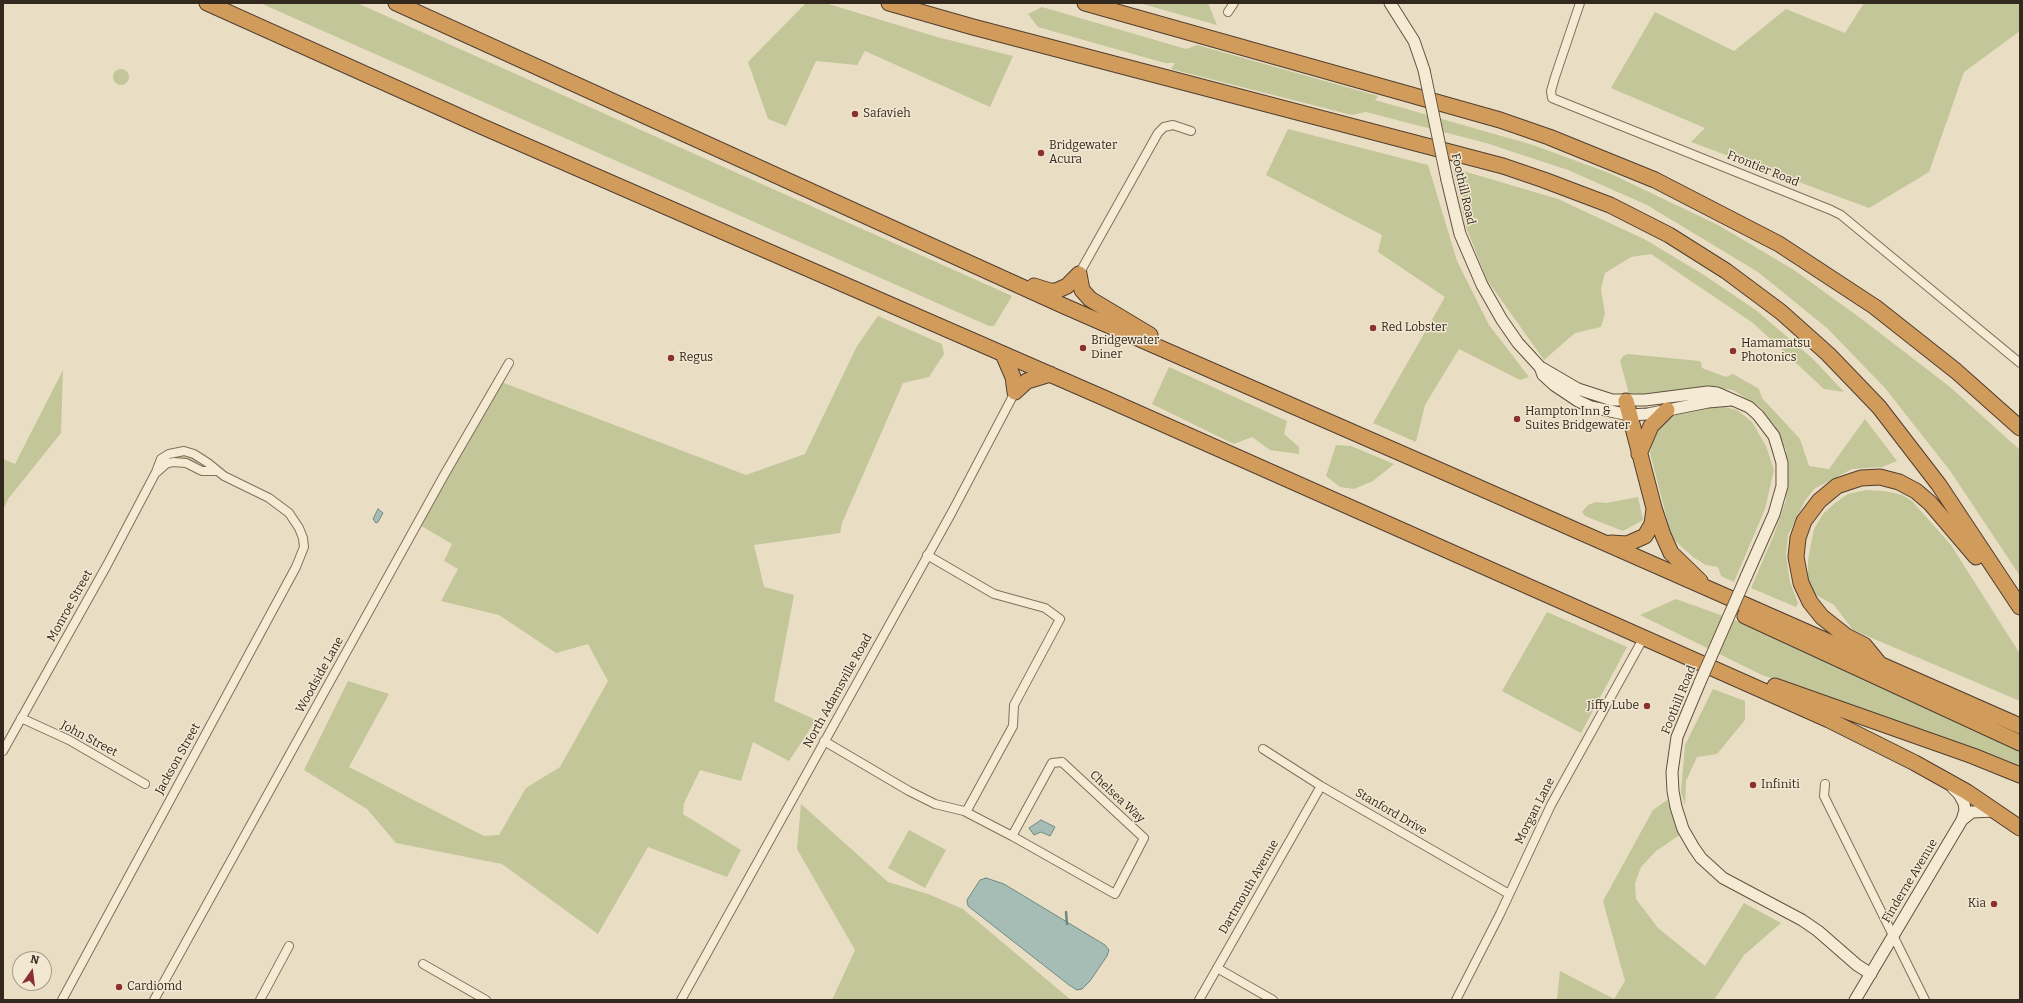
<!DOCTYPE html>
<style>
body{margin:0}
#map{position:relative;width:2023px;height:1003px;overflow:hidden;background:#e9ddc3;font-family:Bitter,serif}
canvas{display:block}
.frame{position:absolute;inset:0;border:4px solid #33281e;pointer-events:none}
.north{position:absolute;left:12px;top:951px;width:40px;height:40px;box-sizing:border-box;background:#f2e8d2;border:1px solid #a69b8a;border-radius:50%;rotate:14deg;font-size:11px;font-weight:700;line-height:16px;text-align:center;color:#33281e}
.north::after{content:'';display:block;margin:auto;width:14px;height:18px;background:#8b3134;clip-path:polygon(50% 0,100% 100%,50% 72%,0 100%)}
</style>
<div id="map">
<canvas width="2023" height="1003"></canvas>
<div class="frame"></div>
<div class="north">N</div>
</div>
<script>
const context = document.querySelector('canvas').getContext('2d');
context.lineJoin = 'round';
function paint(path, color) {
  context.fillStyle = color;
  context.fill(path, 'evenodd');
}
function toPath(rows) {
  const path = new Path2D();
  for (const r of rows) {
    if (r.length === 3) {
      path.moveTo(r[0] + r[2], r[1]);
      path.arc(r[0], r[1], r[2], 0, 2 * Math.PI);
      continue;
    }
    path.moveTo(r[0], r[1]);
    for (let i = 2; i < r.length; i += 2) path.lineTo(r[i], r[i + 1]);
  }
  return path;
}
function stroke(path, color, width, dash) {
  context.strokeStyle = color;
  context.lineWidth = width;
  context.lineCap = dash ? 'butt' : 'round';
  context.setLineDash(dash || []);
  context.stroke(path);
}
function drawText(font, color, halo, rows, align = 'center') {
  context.font = font + ' Bitter,serif';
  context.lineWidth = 3;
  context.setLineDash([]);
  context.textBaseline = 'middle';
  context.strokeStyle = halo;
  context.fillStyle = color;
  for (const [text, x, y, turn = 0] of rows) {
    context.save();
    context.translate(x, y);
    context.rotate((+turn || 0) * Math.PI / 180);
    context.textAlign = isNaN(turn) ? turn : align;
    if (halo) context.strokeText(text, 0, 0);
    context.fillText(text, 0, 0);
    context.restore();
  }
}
paint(toPath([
 [260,3,357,3,1012,296,994,326,989,326],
 [806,3,825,3,937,37,1013,56,990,107,865,51,857,65,816,61,786,126,768,119,748,62],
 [1139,3,1208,3,1217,25],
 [1864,3,2020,3,2020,31,1964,72,1929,172,1869,208,1691,142,1705,128,1611,88,1655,12,1734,51,1786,9,1845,33],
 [1042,7,1186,49,1197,45,1378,96,1375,100,1533,145,1609,173,1718,225,1794,270,1863,320,1950,387,2020,450,2020,576,1951,472,1885,388,1827,328,1758,272,1647,205,1568,170,1486,143,1366,112,1352,115,1171,69,1175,63,1165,63,1038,27,1028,14],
 [121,77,8],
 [1288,129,1428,165,1457,261,1489,325,1529,377,1520,380,1459,349,1425,405,1416,442,1373,423,1445,297,1378,252,1382,235,1266,175],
 [1453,168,1558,199,1646,240,1704,275,1757,311,1813,359,1844,392,1824,389,1753,323,1651,254,1631,257,1605,273,1601,289,1605,314,1601,327,1575,333,1544,360,1487,280,1466,227],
 [878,316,942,344,944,354,929,377,903,383,842,523,840,533,754,545,764,587,794,595,774,701,816,720,789,761,753,742,741,781,700,770,684,803,683,814,741,850,727,877,648,847,598,934,502,864,396,843,367,809,304,770,348,681,389,694,349,767,484,836,499,835,526,788,560,767,608,681,588,644,556,653,499,615,441,601,458,569,444,561,452,544,418,524,496,380,746,475,805,454,857,346],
 [1628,354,1699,361,1701,362,1702,368,1726,377,1733,374,1759,389,1762,398,1800,439,1809,466,1829,469,1865,419,1897,461,1882,467,1852,469,1814,489,1805,501,1788,535,1786,555,1790,582,1798,603,1796,607,1751,588,1773,537,1786,500,1786,450,1774,425,1760,407,1733,390,1716,388,1641,397,1641,394,1629,394,1620,361,1623,356],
 [1169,367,1287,421,1284,434,1299,447,1299,454,1270,450,1252,437,1234,444,1152,404],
 [63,370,61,433,8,499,3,510,3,459,15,464],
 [1718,405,1737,410,1752,422,1766,446,1774,470,1765,509,1734,582,1721,576,1718,567,1706,565,1693,557,1672,538,1650,453,1653,437,1662,423,1673,413],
 [1336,445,1351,446,1394,464,1373,481,1354,489,1340,487,1326,476],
 [188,455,201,462,194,463,180,458,166,461,168,457],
 [1866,490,1884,491,1902,495,1912,501,1951,545,2020,654,2020,701,1853,630,1834,605,1814,594,1808,578,1808,560,1814,529,1823,514,1835,503,1848,494],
 [1638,497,1643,520,1623,531,1585,516,1582,512,1588,505,1596,502,1606,503],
 [1676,599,1737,621,2020,751,2020,767,1949,739,1762,675,1640,615],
 [1547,612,1627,647,1581,733,1502,691],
 [1713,689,1745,701,1745,720,1717,754,1697,757,1686,781,1685,805,1681,792,1685,745],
 [1667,800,1681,834,1656,851,1641,867,1635,883,1636,899,1658,928,1705,966,1744,903,1781,923,1744,955,1714,1000,1557,1000,1560,971,1614,999,1625,981,1603,901,1653,810],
 [801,804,888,882,928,894,963,909,1071,1000,832,1000,855,950,797,849],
 [909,830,946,850,925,888,888,868]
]), '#c2c698');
const water = toPath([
 [378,509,383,513,378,522,376,523,373,519,378,509],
 [1041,820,1055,827,1050,836,1041,832,1034,835,1029,828,1041,820],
 [986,878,1004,884,1105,945,1109,950,1107,956,1090,981,1082,989,1077,990,1069,985,968,906,967,900,980,880,986,878]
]);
paint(water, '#a5bdb5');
stroke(water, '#6d8a82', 1);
stroke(toPath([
 [1066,912,1067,924]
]), '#6d8a82', 2.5);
const street = toPath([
 [1580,3,1555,77,1551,91,1552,98,1831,210,1841,215,2020,363],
 [1228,12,1234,3],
 [1079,274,1158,133,1164,127,1173,125,1191,131],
 [157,472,166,464,173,462,186,463,202,471,217,471],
 [927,555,994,594,1045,608,1060,619,1014,705,1013,726,966,812],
 [21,718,69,740,145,784],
 [824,741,909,791,935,804,964,811,1012,836],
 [1263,749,1321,786,1509,894],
 [3,751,107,565,156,472,161,459,169,454,184,451,194,454,208,463,224,476,269,498,289,513,299,528,303,538,304,547,296,567,62,1000],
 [1062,762,1144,838,1115,894,1012,836,1052,763,1062,762],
 [1825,784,1824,796,1925,1000],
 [423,964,486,1000],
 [1217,968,1273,1000],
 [154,1000,443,477,509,363],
 [260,1000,289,946],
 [681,1000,952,512,1015,392],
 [1199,1000,1321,786],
 [1456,1000,1500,914,1551,805,1644,637]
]);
const secondary = toPath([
 [1390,3,1414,41,1424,70],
 [1447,180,1460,234,1482,285,1502,320,1518,343,1540,367,1543,375,1554,385,1578,401,1591,407,1629,415,1648,414,1708,402,1731,400],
 [1542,368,1578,389,1612,400,1645,400,1708,392,1717,393,1749,407,1758,415,1774,436,1778,449,1782,463,1782,486,1774,514,1746,577],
 [1700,682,1677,737,1672,772,1673,791,1676,807,1683,829,1694,848,1701,858,1723,878,1802,920,1818,931,1857,965,1871,974],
 [1962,820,1972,812,1995,811],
 [1855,1000,1962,820,1965,810,1964,803,1959,794,1953,788]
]);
const highway = toPath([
 [207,3,483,127,1102,397,1829,720,1915,763,1967,792,2020,828],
 [396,3,1064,306,1437,469,2020,726],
 [889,3,973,27,1503,166,1544,180,1610,205,1669,235,1726,271,1781,312,1828,354,1879,407,1939,485,2020,607],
 [1085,3,1500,120,1549,137,1655,180,1779,244,1875,307,1956,371,2020,428],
 [1079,274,1082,290,1090,299,1150,335],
 [1034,286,1050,291,1056,291,1067,286,1079,274],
 [1003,354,1013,377,1015,392],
 [1015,392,1027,381,1050,374],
 [1626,401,1654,508,1663,535,1671,553,1700,581],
 [1639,454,1651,426,1667,410],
 [1611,543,1627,544,1645,536,1652,524,1654,509],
 [1745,616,2020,743],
 [1878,662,1864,645,1846,636,1822,617,1810,602,1801,583,1796,557,1798,538,1804,521,1819,501,1837,486,1861,478,1880,477,1899,482,1916,491,1930,503,1976,557],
 [1775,686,1973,756,2020,775]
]);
stroke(street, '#826f5c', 10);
stroke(secondary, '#64513f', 13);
stroke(highway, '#503e30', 17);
stroke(street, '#f5ebd5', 8);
stroke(secondary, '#f5ebd5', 11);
stroke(highway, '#d19b5b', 15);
const secondaryBridge = toPath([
 [1424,70,1447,180],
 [1700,682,1746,577]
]);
stroke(secondaryBridge, '#64513f', 13, []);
stroke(secondaryBridge, '#f5ebd5', 11);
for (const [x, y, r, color] of [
 [855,114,4,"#8b3134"],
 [1041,153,4,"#8b3134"],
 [1373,328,4,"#8b3134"],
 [1083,348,4,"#8b3134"],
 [1733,351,4,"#8b3134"],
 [671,358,4,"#8b3134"],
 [1517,419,4,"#8b3134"],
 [1647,706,4,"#8b3134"],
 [1753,785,4,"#8b3134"],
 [1994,904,4,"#8b3134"],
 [119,987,4,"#8b3134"]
]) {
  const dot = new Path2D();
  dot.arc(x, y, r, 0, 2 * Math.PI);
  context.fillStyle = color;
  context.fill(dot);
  stroke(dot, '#f2e8d2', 1.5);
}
drawText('12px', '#33281e', '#f2e8d2', [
 ["Safavieh",863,114],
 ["Bridgewater",1049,146],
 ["Acura",1049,160],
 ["Red Lobster",1381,328],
 ["Bridgewater",1091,341],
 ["Diner",1091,355],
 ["Hamamatsu",1741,344],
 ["Photonics",1741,358],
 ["Regus",679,358],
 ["Hampton Inn &",1525,412],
 ["Suites Bridgewater",1525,426],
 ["Jiffy Lube",1639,706,"right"],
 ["Infiniti",1761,785],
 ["Kia",1986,904,"right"],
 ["Cardiomd",127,987]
], 'left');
drawText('12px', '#33281e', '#f2e8d2', [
 ["Frontier Road",1763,169,22],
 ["Foothill Road",1463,189,77],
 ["Monroe Street",70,606,-61],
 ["Woodside Lane",320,675,-61],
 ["North Adamsville Road",838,691,-61],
 ["Foothill Road",1679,700,-68],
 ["John Street",89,739,28],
 ["Jackson Street",178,759,-61],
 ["Chelsea Way",1117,797,43],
 ["Morgan Lane",1535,811,-63],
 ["Stanford Drive",1391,812,30],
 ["Finderne Avenue",1910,881,-59],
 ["Dartmouth Avenue",1249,887,-60]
]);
</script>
